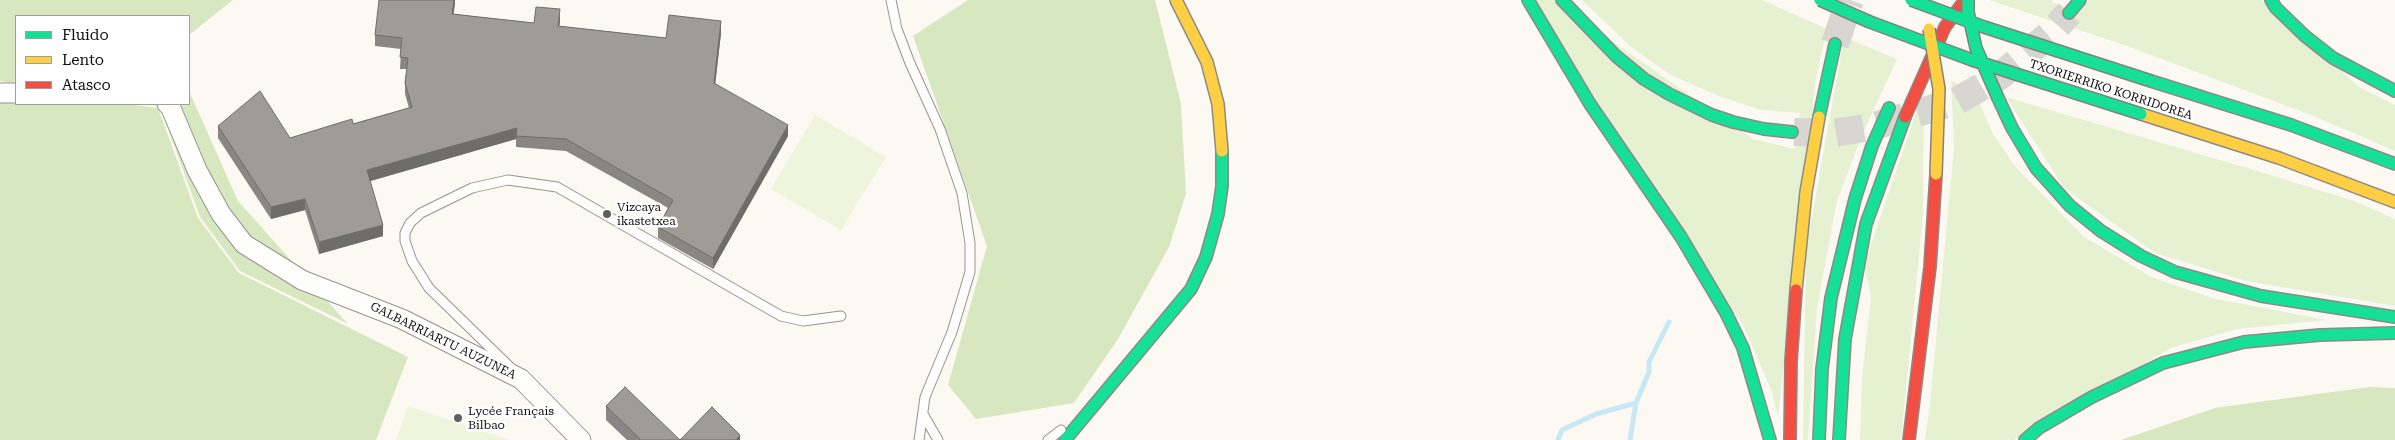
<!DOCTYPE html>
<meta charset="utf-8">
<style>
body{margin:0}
#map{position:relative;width:2395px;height:440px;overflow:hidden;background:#fcf9f2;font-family:"Roboto Serif",serif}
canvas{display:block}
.legend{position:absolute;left:15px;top:15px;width:175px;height:90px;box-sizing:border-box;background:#fff;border:1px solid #9f9f9f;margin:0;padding:6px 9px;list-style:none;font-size:15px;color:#0e0e0e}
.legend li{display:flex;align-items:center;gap:10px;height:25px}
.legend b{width:25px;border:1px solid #9f9f9f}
</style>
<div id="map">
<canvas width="2395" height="440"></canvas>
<ul class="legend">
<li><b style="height:6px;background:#16e098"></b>Fluido</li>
<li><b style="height:6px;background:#ffcf43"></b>Lento</li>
<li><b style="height:6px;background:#f24e42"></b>Atasco</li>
</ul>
</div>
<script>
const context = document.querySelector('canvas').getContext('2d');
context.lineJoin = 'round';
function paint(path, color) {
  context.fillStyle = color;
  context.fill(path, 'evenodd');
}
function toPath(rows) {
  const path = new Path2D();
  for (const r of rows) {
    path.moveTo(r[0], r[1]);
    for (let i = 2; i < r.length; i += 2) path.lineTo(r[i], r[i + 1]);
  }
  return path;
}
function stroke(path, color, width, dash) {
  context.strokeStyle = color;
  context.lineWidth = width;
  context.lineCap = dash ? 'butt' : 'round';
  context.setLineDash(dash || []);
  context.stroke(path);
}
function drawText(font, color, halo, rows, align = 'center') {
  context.font = font + ' "Roboto Serif",serif';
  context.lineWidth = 5;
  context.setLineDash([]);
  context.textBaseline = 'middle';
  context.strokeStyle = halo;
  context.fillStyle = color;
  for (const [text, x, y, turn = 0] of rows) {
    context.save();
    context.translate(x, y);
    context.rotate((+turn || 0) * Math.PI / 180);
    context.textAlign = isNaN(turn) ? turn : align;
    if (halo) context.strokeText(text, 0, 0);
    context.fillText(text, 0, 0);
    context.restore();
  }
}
paint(toPath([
 [1531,0,1553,0,1753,139,1795,149,1800,113,1761,110,1721,97,1671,75,1631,47,1582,0,1762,0,1827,29,1816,78,1778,417,1772,392,1743,325],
 [1989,0,2053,0,2052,2,2079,12,2089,0,2261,0,2359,87,2395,105,2395,151,2311,115,2130,47],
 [1844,37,1897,59,1863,133,1837,201,1817,308,1808,440,1803,440,1806,250],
 [1951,81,1974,90,1992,132,2014,165,2083,236,2151,277,2212,298,2327,320,2237,329,2171,348,2014,440,1925,440,1930,404,1954,147],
 [1924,89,1923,214,1901,440,1860,440,1862,377,1871,297,1864,265],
 [2006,97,2264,173,2354,201,2395,219,2395,306,2246,281,2155,253,2064,188]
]), '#e6f1d2');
paint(toPath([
 [0,0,233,0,189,35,189,16,16,16,16,84,0,81],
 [968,0,1155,0,1181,104,1186,194,1169,247,1118,339,1074,403,976,419,948,385,987,246,913,36],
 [0,84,16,86,16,104,127,104,158,108,198,218,239,273,408,357,376,440,0,440],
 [189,91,238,201,348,324,240,271,200,217,160,106,145,104,189,104],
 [2369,387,2395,388,2395,440,2121,440,2215,408]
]), '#d7e8c0');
paint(toPath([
 [815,115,886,157,841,230,771,189],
 [408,406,509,440,396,440]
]), '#eff5dc');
stroke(toPath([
 [1558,440,1562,430,1596,414,1636,403],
 [1630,440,1636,403,1649,372,1649,362,1669,322]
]), '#c9e8f6', 5);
stroke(toPath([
 [1835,44,1850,0],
 [1794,132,1834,133,1871,127,1957,101,2000,76,2050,34,2069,13]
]), '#d8d6d0', 28, [28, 14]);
const lane = toPath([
 [891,0,897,29,910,63,940,129,962,193,970,243,970,272,952,332,925,397,919,440],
 [511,368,429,288,412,261,405,241,405,233,410,223,421,213,472,188,508,180,557,187,781,316,803,321,841,316],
 [923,414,938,440],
 [1048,440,1061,430]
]);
const street = toPath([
 [0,93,16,93],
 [167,104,170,106,197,170,221,214,244,244,302,280,402,319,521,379,581,440]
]);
const fast = toPath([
 [1528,0,1590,104,1681,237,1726,313,1743,348,1770,440],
 [1562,0,1616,56,1644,79,1669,94,1712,115,1733,122,1764,129,1792,132],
 [2271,0,2276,8,2305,36,2333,58,2395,91],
 [2069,13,2080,0],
 [2151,81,2291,125,2395,164],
 [1998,98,2012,128,2036,168,2070,206,2101,231,2141,256,2175,272,2261,296,2395,317],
 [1819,117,1835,44],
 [1065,440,1191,289,1206,257,1218,214,1222,186,1222,151],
 [1819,440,1822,369,1831,298,1855,199,1872,146,1889,108],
 [1839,440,1845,339,1866,224,1905,117],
 [2025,440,2039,428,2092,397,2163,363,2244,342,2320,335,2395,333]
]);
const slow = toPath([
 [1176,0,1207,62,1218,104,1222,151],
 [2141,114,2279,158,2395,202],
 [1796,290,1806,192,1819,117]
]);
const jam = toPath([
 [1905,117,1945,27,1965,0],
 [1790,440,1791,361,1796,290],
 [1909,440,1930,267,1936,174]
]);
stroke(lane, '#959491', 11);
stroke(street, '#959491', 21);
stroke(fast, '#8c8a87', 14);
stroke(slow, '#8c8a87', 14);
stroke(jam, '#8c8a87', 14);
stroke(lane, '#fffefd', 9);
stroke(street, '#fffefd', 19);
stroke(fast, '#16e098', 11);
stroke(slow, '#ffcf43', 11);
stroke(jam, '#f24e42', 11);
const fastBridge = toPath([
 [1820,0,1870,22,1972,60,2141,114],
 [1911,0,1984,27,2151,81],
 [1968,0,1968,12,1976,48,1998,98]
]);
const slowBridge = toPath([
 [1929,29,1939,89,1936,174]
]);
stroke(fastBridge, '#82817e', 14, []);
stroke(slowBridge, '#82817e', 14, []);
stroke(fastBridge, '#16e098', 11);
stroke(slowBridge, '#ffcf43', 11);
paint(toPath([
 [455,0,453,14,534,23,560,21,559,26,666,38,721,33,715,84,788,136,713,269,658,238,658,227,668,208,566,151,516,147,516,139,370,181,383,236,319,254,305,210,271,219,218,138,218,126,290,138,353,124,409,108,405,94,405,83,407,69,400,69,401,49,375,46,375,35],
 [606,406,680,440,627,440,606,420]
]), '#898683');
paint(toPath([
 [454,0,455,0,455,4,452,25,452,14],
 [560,9,560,21,558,37,558,26],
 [721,21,721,33,714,95,714,83],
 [788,125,788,136,713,269,713,258],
 [517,128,516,139,367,182,367,170],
 [305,199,305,210,271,219,271,207],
 [383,225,383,236,319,254,319,242],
 [740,435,740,440,736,440]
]), '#6f6d6a');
const building = toPath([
 [379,0,454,0,452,14,534,23,536,7,560,9,558,26,666,38,669,15,721,21,714,83,788,125,713,258,658,227,673,200,566,139,516,136,517,128,367,170,383,225,319,242,305,199,271,207,218,126,260,91,290,138,352,119,353,124,412,107,405,83,408,58,400,57,402,38,375,35,379,0],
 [625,387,680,440,639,440,640,439,606,406,625,387],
 [712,407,740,435,736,440,680,440,712,407]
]);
paint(building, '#9f9c98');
stroke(building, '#6f6d6a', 1);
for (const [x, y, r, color] of [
 [607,214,5,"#61605e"],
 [458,418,5,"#61605e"]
]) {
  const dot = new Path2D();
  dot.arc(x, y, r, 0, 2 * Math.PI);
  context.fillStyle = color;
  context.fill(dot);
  stroke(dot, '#fff', 2);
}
drawText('12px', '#0e0e0e', '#fff', [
 ["TXORIERRIKO KORRIDOREA",2111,90,18],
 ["GALBARRIARTU AUZUNEA",443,341,26]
]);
drawText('12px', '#0e0e0e', '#fff', [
 ["Vizcaya",617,207],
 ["ikastetxea",617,221],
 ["Lycée Français",468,411],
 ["Bilbao",468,425]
], 'left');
</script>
